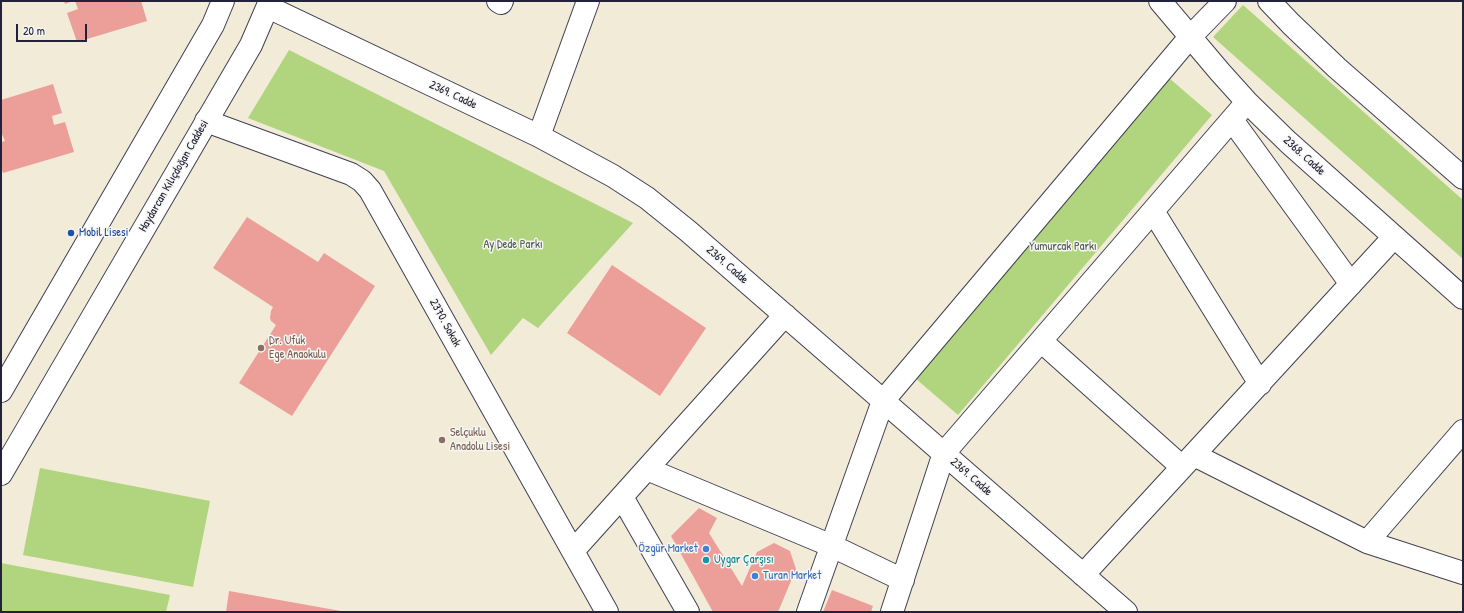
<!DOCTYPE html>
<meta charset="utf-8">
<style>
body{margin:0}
#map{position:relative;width:1464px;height:613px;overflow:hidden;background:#f1ebd8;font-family:"Patrick Hand",sans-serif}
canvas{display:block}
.frame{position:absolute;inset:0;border:2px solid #22223b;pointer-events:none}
.scale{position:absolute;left:16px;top:24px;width:71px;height:18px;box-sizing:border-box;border:2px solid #22223b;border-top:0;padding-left:5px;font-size:12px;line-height:14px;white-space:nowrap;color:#22223b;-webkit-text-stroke:3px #f6f6f2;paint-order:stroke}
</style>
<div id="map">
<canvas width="1464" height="613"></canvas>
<div class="frame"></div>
<div class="scale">20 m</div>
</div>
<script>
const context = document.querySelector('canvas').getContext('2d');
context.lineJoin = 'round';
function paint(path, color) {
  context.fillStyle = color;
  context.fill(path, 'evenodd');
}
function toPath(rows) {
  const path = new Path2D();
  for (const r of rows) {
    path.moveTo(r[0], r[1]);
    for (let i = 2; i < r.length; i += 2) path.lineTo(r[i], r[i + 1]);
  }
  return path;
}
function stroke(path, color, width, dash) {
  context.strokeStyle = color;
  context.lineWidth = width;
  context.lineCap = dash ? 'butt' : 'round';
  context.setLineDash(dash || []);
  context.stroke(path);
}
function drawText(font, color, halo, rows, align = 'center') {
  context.font = font + ' "Patrick Hand",sans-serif';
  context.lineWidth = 3;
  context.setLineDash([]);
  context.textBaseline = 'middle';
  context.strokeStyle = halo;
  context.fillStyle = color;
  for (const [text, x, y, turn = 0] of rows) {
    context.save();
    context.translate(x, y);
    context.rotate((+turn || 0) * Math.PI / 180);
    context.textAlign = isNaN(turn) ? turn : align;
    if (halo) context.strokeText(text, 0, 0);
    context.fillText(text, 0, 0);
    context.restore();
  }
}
paint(toPath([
 [1243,5,1463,200,1463,259,1213,37],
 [289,50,633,223,538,328,523,318,491,355,384,171,248,118],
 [1169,78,1212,115,958,415,915,378],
 [40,468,210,501,193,587,23,555],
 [1,563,170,595,166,612,1,612]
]), '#b0d57e');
paint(toPath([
 [64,1,73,1,65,4],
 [75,1,141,1,147,21,77,42,67,13,78,9],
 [53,84,62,113,52,116,54,125,65,122,74,152,3,173,1,167,1,142,5,141,1,132,1,100],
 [247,217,318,262,324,253,375,286,292,416,239,383,276,325,271,321,270,318,271,311,273,307,213,268],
 [612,265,706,328,660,396,567,333],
 [699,508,717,518,709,533,742,586,757,552,774,543,790,551,796,569,778,612,713,612,671,536],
 [832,590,873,606,871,612,823,612],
 [229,591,341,611,341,612,226,612]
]), '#ec9e99');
const minor = toPath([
 [498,1,501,3,502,1],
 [1160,1,1220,72,1247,102,1288,142,1463,298],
 [1269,1,1291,24,1337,68,1463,178],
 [268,7,539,136,613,176,647,198,688,231,1126,612],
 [1232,120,1351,284],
 [206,121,351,174,362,181,370,190,607,612],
 [539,136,588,1],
 [1153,211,1260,384],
 [1041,341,1182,467],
 [1194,455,1367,542,1463,431],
 [647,469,832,546,903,580],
 [622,497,688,612],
 [1367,542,1463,573],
 [573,551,785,315],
 [1083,575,1394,237],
 [808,612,883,401,1190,37,1225,1],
 [892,612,944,453,1247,102]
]);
const major = toPath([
 [1,391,213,25,223,1],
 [1,474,251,45,270,1]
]);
stroke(minor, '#414053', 24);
stroke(major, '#414053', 24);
stroke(minor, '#fff', 22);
stroke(major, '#fff', 22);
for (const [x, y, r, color] of [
 [71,233,4,"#1a4fb4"],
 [261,348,4,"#8d6e63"],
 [442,440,4,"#8d6e63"],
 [706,549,4,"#3f7fe0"],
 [706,560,4,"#0f9aa8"],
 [755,576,4,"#3f7fe0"]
]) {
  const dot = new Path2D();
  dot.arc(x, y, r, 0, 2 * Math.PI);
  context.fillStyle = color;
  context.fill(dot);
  stroke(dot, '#f6f6f2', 1.5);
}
drawText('12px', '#22223b', '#f6f6f2', [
 ["2369. Cadde",453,95,25],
 ["2368. Cadde",1304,156,42],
 ["Haydarcan Kılıçdoğan Caddesi",174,176,-60],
 ["2369. Cadde",727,265,41],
 ["2370. Sokak",445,323,61],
 ["2369. Cadde",971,477,41]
]);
drawText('12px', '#164399', '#f6f6f2', [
 ["Mobil Lisesi",79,233]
], 'left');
drawText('12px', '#4d584f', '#f6f6f2', [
 ["Ay Dede Parkı",513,245],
 ["Yumurcak Parkı",1063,247]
]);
drawText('12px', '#785e54', '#f6f6f2', [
 ["Dr. Ufuk",269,341],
 ["Ege Anaokulu",269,355],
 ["Selçuklu",450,433],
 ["Anadolu Lisesi",450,447]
], 'left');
drawText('12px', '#366cbe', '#f6f6f2', [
 ["Özgür Market",698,549],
 ["Turan Market",763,576,"left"]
], 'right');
drawText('12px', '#0d838f', '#f6f6f2', [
 ["Uygar Çarşısı",714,560]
], 'left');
</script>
